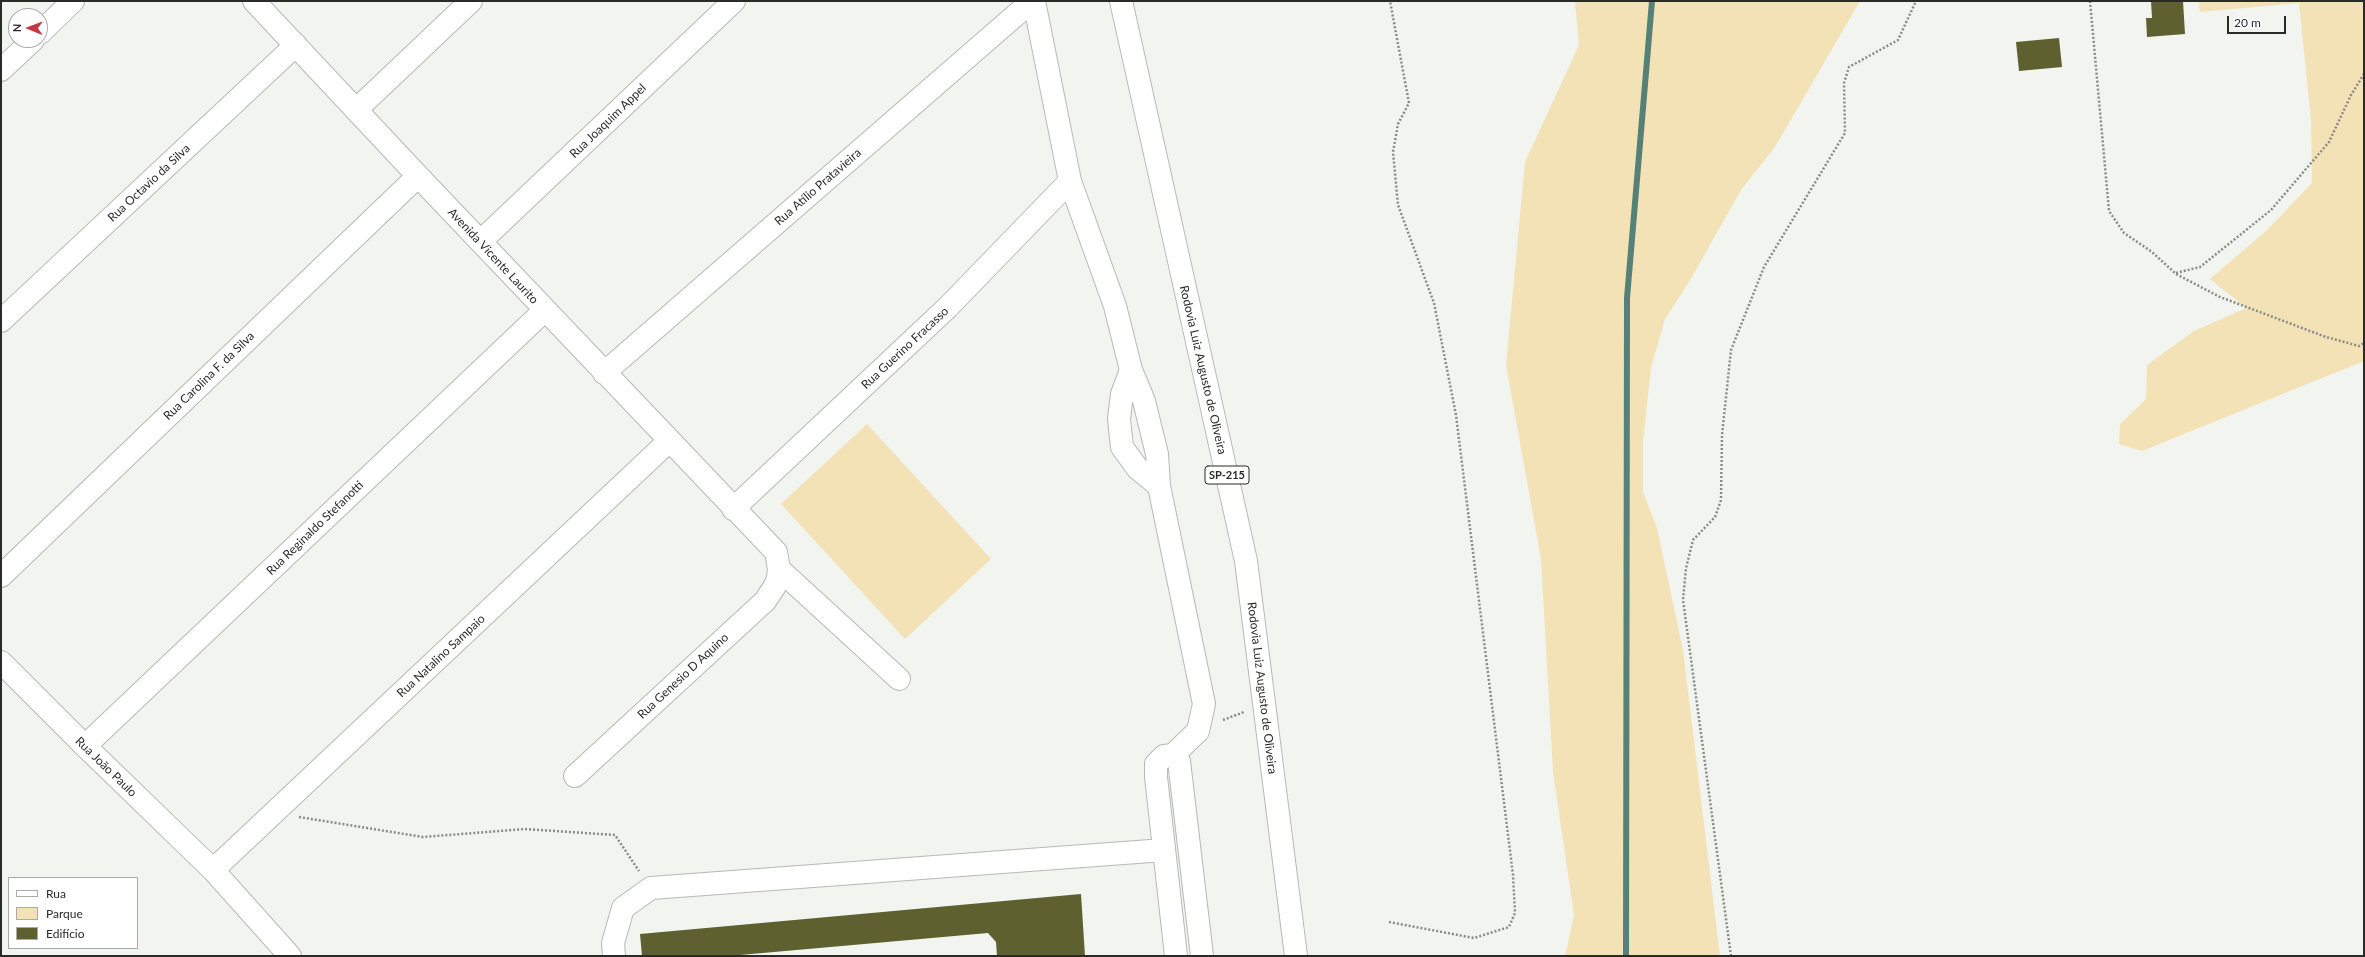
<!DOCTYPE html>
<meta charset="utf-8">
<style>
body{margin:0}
#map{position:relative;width:2365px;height:957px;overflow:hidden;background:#f1f4ef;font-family:Lato,sans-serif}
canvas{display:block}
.frame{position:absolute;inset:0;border:2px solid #2a2b29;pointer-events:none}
.legend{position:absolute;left:8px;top:877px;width:130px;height:72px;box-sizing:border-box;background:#fff;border:1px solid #aaaaa9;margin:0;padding:5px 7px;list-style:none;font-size:12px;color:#2a2b29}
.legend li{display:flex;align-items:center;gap:8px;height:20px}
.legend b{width:20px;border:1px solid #aaaaa9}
.north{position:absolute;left:8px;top:8px;width:40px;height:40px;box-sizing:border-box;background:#fff;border:1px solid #aaaaa9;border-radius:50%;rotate:271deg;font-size:11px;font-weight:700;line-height:16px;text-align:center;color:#2a2b29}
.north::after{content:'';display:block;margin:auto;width:14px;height:18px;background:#c63643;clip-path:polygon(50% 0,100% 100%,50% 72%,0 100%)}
.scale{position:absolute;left:2227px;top:16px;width:59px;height:18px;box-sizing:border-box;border:2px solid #2a2b29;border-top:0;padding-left:5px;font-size:12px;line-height:14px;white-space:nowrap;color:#2a2b29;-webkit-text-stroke:3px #fff;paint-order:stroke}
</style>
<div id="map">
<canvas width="2365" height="957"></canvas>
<div class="frame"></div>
<ul class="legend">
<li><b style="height:5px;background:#fff"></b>Rua</li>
<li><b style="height:11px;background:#f4e2b7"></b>Parque</li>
<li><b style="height:11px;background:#5e6030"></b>Edifício</li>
</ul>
<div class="north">N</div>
<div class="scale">20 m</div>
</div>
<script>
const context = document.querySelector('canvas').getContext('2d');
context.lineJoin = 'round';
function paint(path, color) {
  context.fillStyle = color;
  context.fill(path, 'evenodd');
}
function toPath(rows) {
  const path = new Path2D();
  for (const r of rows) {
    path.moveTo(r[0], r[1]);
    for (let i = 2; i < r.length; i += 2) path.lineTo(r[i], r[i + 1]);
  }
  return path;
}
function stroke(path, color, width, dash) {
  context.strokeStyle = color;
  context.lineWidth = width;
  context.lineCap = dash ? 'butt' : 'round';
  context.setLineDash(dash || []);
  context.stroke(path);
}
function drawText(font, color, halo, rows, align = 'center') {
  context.font = font + ' Lato,sans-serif';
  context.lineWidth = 4;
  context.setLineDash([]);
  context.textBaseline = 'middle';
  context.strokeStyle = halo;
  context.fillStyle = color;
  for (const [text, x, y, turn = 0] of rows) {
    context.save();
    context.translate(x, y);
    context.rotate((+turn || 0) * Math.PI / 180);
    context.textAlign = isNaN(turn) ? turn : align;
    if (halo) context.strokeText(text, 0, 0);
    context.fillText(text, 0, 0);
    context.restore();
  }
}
paint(toPath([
 [1575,1,1860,1,1775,147,1741,190,1689,282,1665,319,1651,368,1643,441,1643,492,1657,528,1683,650,1720,956,1565,956,1574,915,1553,772,1541,559,1506,365,1525,162,1579,45],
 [2199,1,2364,1,2364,361,2142,451,2119,444,2120,424,2146,399,2147,365,2194,331,2246,308,2210,279,2266,231,2312,183,2311,120,2299,3,2200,12],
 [867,424,991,559,905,639,781,504]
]), '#f4e2b7');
stroke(toPath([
 [1626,956,1627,298,1652,1]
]), '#558176', 6);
paint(toPath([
 [2151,1,2183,1,2185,34,2147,37,2146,18,2152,18],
 [2059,38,2062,67,2019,71,2016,42],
 [1081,894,1085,956,997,956,996,942,988,933,729,956,642,956,640,934]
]), '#5e6030');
const street = toPath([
 [254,1,418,176,776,552,779,569,778,578,775,586,765,601,575,776],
 [1034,1,1070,181,1115,306,1131,370,1144,401,1157,454,1159,486,1204,704,1198,731,1173,755],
 [40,33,73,1],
 [1,70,33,40],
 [357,109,471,1],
 [481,241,734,1],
 [1,321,296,45],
 [1131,370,1122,394,1119,419,1122,447,1138,469,1159,486],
 [604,373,1032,1],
 [733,509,948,307,1070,181],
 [779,569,899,679],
 [1,576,418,176],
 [1,662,85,746,213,870,290,956],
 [85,746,545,310],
 [213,870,669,441],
 [614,956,613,943,623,908,651,888,1164,850],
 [1176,956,1156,777,1156,764,1164,756,1173,755,1179,761,1202,956]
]);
const highway = toPath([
 [1121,1,1246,561,1296,956]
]);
stroke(street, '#b6b9b4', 24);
stroke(highway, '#b6b9b4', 24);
stroke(toPath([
 [2090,1,2109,211,2124,233,2152,252,2176,274,2220,297,2326,337,2359,346,2364,343],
 [2176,273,2200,267,2271,210,2329,142,2351,95,2364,74],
 [1223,720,1244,712],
 [299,817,423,837,525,829,615,835,639,871],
 [1389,922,1474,938,1509,927,1515,913,1513,875,1456,415,1434,303,1398,205,1393,152,1398,124,1409,103,1390,1],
 [1731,956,1683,600,1686,568,1693,540,1715,517,1721,500,1722,435,1731,350,1764,267,1845,133,1844,83,1849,67,1898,40,1916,1]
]), '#898b87', 2.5, [2, 2]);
stroke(street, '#fff', 22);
stroke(highway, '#fff', 22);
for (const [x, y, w] of [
 [1227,475,44]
]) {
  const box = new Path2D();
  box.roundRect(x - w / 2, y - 9, w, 18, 3);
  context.fillStyle = '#fff';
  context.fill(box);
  stroke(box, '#2a2b29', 1);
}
drawText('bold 11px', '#2a2b29', null, [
 ["SP-215",1227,475]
]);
drawText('12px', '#2a2b29', '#fff', [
 ["Rua Joaquim Appel",608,121,-44],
 ["Rua Octavio da Silva",149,183,-43],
 ["Rua Atílio Pratavieira",818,187,-41],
 ["Avenida Vicente Laurito",493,256,47],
 ["Rua Guerino Fracasso",905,348,-43],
 ["Rodovia Luiz Augusto de Oliveira",1203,370,77],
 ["Rua Carolina F. da Silva",209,376,-44],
 ["Rua Reginaldo Stefanotti",315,528,-44],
 ["Rua Natalino Sampaio",441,656,-43],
 ["Rua Genesio D Aquino",683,676,-43],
 ["Rodovia Luiz Augusto de Oliveira",1262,688,83],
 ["Rua João Paulo",106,767,44]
]);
</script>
